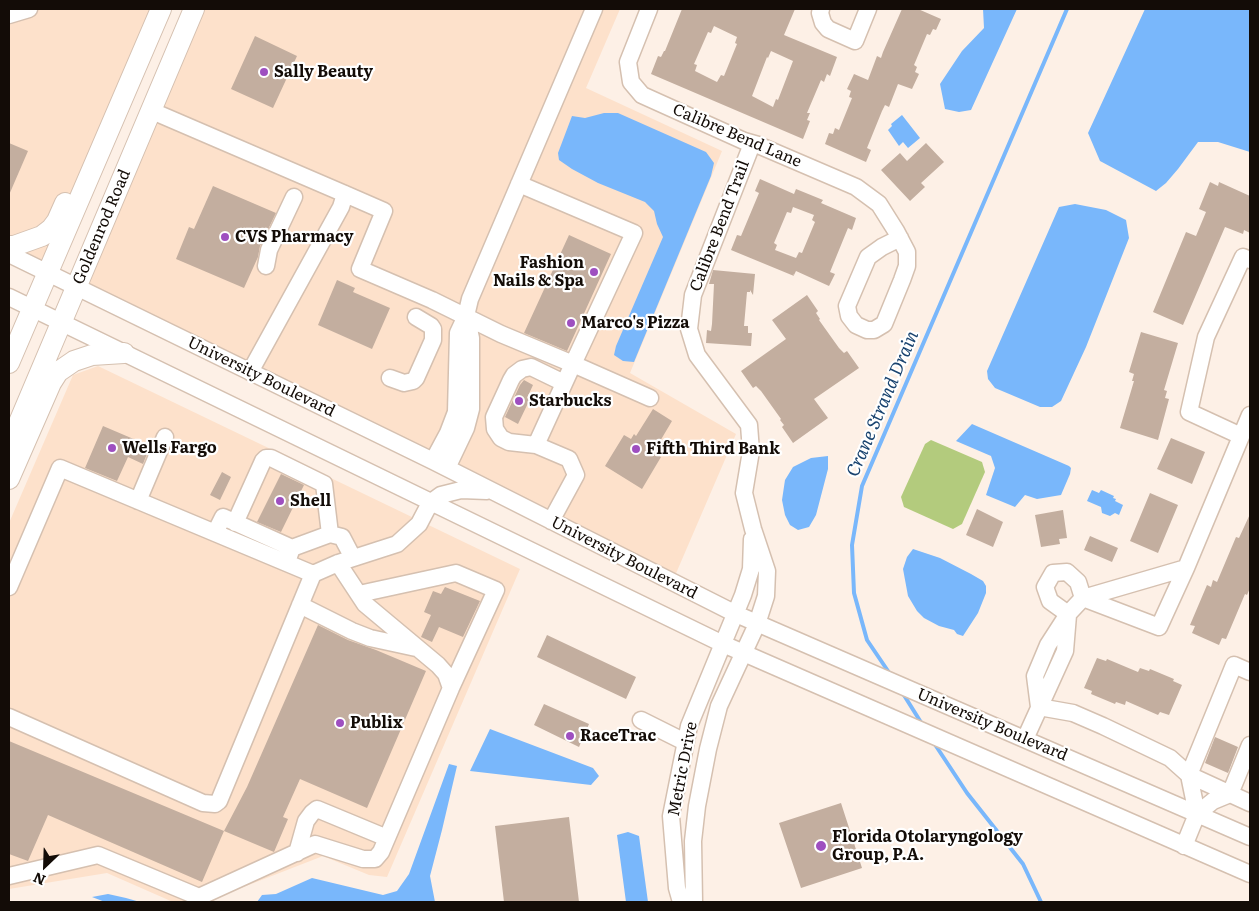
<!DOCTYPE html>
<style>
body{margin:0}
#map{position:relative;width:1259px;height:911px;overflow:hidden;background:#fdf0e6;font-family:Literata,serif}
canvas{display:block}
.frame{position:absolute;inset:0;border:10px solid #130c07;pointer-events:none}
.north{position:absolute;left:20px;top:841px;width:50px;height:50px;-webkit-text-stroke:4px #fff;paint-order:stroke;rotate:204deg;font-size:14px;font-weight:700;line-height:20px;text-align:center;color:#130c07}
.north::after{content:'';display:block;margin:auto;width:18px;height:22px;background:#130c07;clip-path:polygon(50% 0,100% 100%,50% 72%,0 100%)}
</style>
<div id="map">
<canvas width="1259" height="911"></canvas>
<div class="frame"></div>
<div class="north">N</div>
</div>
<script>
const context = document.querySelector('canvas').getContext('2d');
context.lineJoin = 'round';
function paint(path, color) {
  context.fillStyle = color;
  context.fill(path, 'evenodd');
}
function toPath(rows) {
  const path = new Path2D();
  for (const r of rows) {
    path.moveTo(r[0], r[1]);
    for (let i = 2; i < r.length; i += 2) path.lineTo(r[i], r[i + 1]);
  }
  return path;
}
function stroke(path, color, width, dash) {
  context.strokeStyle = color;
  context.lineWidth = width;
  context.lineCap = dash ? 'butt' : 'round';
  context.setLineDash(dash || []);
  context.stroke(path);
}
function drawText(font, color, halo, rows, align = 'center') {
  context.font = font + ' Literata,serif';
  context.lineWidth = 4.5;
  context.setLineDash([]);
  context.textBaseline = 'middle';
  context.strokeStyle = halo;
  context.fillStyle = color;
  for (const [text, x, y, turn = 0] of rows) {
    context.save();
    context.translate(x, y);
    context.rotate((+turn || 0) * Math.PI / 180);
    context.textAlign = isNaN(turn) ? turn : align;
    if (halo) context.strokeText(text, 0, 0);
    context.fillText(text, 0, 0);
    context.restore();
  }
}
paint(toPath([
 [9,9,156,9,46,271,9,255],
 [196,9,620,9,586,88,722,151,630,373,736,434,674,578,77,287],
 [98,366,520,569,387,877,369,875,323,856,205,902,173,902,107,873,9,889,9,523,73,375]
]), '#fde1cb');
paint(toPath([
 [931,440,982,462,985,472,962,524,953,529,904,507,901,497,925,444]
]), '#b3cb7d');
paint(toPath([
 [983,9,1017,9,971,110,959,112,945,109,940,84,962,51,984,28],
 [1145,9,1250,9,1250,152,1218,142,1198,142,1178,169,1166,183,1156,191,1100,161,1088,133],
 [604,113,618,113,706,152,714,163,711,176,634,362,623,361,614,355,616,346,663,237,657,224,654,211,645,202,598,183,572,169,559,160,558,153,572,116,585,118],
 [902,115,920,138,908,148,903,142,899,146,888,130,892,126,891,124],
 [1075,204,1106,210,1126,220,1129,238,1086,347,1061,401,1052,407,1040,407,995,388,988,379,987,371,1059,207],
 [972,424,1069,466,1071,468,1070,474,1061,495,1037,499,1025,495,1015,507,986,495,995,468,991,456,956,441],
 [828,456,828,469,816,515,809,527,798,530,790,525,785,515,782,500,785,480,793,467,811,458],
 [1092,490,1099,493,1101,490,1114,496,1113,498,1116,499,1115,501,1123,505,1119,515,1115,513,1110,516,1102,513,1101,507,1087,501],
 [913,549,940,558,971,574,983,581,986,586,986,593,978,613,963,636,957,634,954,630,939,626,924,618,917,611,908,596,903,569,907,557],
 [490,729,593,768,599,776,591,785,470,771],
 [449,764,457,766,442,830,430,876,435,902,257,902,262,895,276,894,312,878,383,895,397,891,409,874],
 [628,832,639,836,648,902,626,902,617,835],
 [108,894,126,898,140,902,105,902,92,897]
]), '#79b7fb');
stroke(toPath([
 [890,674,867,640,854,593,852,545,862,486,1067,9],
 [902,692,922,724],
 [934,743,967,793,1023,864,1041,902]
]), '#79b7fb', 4);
paint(toPath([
 [682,9,795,9,784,35,837,57,830,76,827,74,824,82,821,80,807,113,810,113,807,120,810,121,803,139,651,74,658,56,661,57,664,51,665,51],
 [714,26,737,37,735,43,737,44,724,76,721,75,717,82,695,71,697,65,694,64,708,32,711,33],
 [771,51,793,61,778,100,776,99,773,107,752,96,767,57,768,58],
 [902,9,918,9,941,19,936,30,933,29,930,35,927,34,914,65,917,67,915,72,919,74,912,89,898,84,889,107,885,105,882,111,867,148,871,150,866,162,825,144,829,133,833,134,835,128,839,130,852,98,849,97,851,91,847,89,854,74,868,80,877,56,881,58,883,52],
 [255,36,297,56,273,108,231,89],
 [9,143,28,151,9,195],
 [926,143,944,162,921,183,925,187,910,201,881,170,900,153,907,161],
 [760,179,794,194,796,189,823,200,821,203,856,218,852,230,848,228,830,272,835,274,829,286,796,271,794,275,793,274,794,276,731,250,737,235,741,236,759,193,755,191],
 [793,207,814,215,812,220,815,222,802,253,799,252,796,258,775,250,777,245,774,243,787,212,791,213],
 [1210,182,1218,186,1219,182,1250,196,1250,233,1244,230,1243,234,1225,227,1183,325,1153,312,1186,232,1196,236,1206,212,1199,209],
 [213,186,276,213,260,246,258,257,244,288,176,259,189,227,194,229],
 [569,235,611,254,567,351,524,333],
 [713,270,755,274,753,295,750,290,750,292,747,292,744,326,748,326,748,333,752,333,751,346,706,343,707,330,711,331,712,324,714,284,709,284],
 [337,280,355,288,353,292,390,308,372,349,318,325],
 [807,295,818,311,816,313,820,319,819,320,839,348,844,353,847,351,859,368,814,399,828,418,793,443,782,427,784,425,780,420,781,419,761,391,756,386,753,388,741,371,786,339,772,320],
 [1141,332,1178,343,1164,390,1167,391,1165,398,1169,399,1158,440,1120,428,1134,381,1132,381,1134,374,1129,372],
 [524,380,533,385,527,398,530,399,518,424,505,417,520,385],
 [653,409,672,421,656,448,658,449,656,453,661,457,642,489,605,466,624,435,631,439,634,434,636,436],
 [103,426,150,446,143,464,128,457,117,481,85,468],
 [1171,438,1205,452,1192,484,1157,469],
 [222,472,231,477,220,500,210,495],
 [281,474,304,485,281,532,257,522],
 [1150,493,1178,505,1158,553,1130,541],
 [977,509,1003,522,993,547,966,535],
 [1063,510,1067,538,1059,539,1060,544,1041,547,1035,515],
 [1250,514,1250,588,1247,595,1245,594,1226,639,1222,638,1219,645,1192,633,1195,626,1190,625,1207,585,1211,587,1213,580,1217,582,1236,537,1239,538],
 [1090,536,1118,548,1112,562,1084,550],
 [445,587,480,601,463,637,439,627,432,642,421,637,431,615,424,612,433,591,441,594],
 [318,625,348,640,376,650,426,671,367,808,300,779,283,817,288,819,274,852,224,831,247,787],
 [547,635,636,677,626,699,537,657],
 [1097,658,1106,661,1107,659,1138,672,1140,668,1149,671,1150,669,1174,679,1173,681,1182,685,1169,715,1160,712,1158,715,1126,701,1125,705,1116,702,1115,704,1091,694,1092,691,1084,688],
 [544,704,589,724,579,747,534,725],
 [1215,737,1238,747,1228,773,1205,763],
 [9,741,224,831,202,882,48,815,28,861,9,854],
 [841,803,862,868,801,888,779,823],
 [569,817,579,902,504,902,495,826]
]), '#c3ae9f');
const minor = toPath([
 [649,9,628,62,631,82,642,95,744,141,758,145,856,187,879,204,896,231,907,252,907,266,902,280,884,324,874,330,867,330,856,325,849,316,847,306,868,257,882,247,900,238],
 [821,9,820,13,823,23,828,29,855,41,868,9],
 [9,15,29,9],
 [152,111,345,194],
 [9,254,433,461,736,614,1250,837],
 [266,266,269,250,294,197],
 [9,297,723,644,1250,874],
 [250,372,341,207,345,194,384,211,360,269,432,300,501,334,573,364,634,233,519,184],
 [390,378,404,383,413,381,416,378,433,340,433,329,431,326,416,317],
 [1241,436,1189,412,1206,337,1243,257,1250,260],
 [536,445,509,442,501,438,495,429,494,417,511,380,514,375,522,369,531,367,564,383],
 [433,461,448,433,456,412,458,333,466,316,470,299,594,9],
 [447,468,466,428,471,409,471,338,466,316],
 [138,501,165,437],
 [551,521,576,475,569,459,536,445,573,364,650,398],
 [235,523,263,461,266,458,271,458,324,484,330,534],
 [215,533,223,517,292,548],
 [288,559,292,548,330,534,342,537,353,558],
 [9,587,60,468,313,574],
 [359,594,456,573,496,590,451,688],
 [300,605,352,631,370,638,416,648],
 [1068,614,1050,601,1045,587,1053,573,1067,572,1078,582,1083,598,1159,627,1186,568],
 [1039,707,1035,676,1048,645,1068,614,1083,598,1186,568,1250,415],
 [1039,707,1073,713,1103,726,1170,758,1189,775,1250,803],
 [9,717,203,803,215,804,219,801,313,574,338,563,397,544,419,524,430,503,441,495,461,490,487,491],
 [641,720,685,742],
 [1025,739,1065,651,1068,615],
 [1197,814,1189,775,1234,665,1250,672],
 [1184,846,1197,814,1213,801,1230,794,1250,745],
 [297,853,306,821,312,813,317,809,387,838],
 [9,876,98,855,199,897,315,844,363,859,375,859,381,852,451,688,446,674,438,665,365,604,338,563],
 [681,902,677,888,671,816,689,726,743,595,751,569,752,539],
 [694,902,693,841,697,806,708,749,719,706,757,624,766,596,767,571,753,529,744,493,751,451,749,425,697,355,689,329,693,295,752,144]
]);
const major = toPath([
 [9,246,14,246,42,236,51,229,57,221,65,203],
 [9,363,161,9],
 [9,446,194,9],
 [9,479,51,383,58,372,74,361,92,355,124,353]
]);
stroke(minor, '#d5c0b0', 19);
stroke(major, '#d5c0b0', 22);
stroke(minor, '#fff', 16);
stroke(major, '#fff', 20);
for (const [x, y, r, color] of [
 [264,72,5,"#9e4fc0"],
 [225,237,5,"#9e4fc0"],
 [594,272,5,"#9e4fc0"],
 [571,323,5,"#9e4fc0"],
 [519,401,5,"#9e4fc0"],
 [112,448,5,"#9e4fc0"],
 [636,449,5,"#9e4fc0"],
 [280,501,5,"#9e4fc0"],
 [340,723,5,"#9e4fc0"],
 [570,736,5,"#9e4fc0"],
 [821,846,6,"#9e4fc0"]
]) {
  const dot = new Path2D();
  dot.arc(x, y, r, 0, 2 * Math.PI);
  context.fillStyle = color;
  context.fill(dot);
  stroke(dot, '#fff', 2);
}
drawText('bold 16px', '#130c07', '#fff', [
 ["Sally Beauty",274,72],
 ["CVS Pharmacy",235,237],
 ["Fashion",584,263,"right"],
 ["Nails & Spa",584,281,"right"],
 ["Marco's Pizza",581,323],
 ["Starbucks",529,401],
 ["Wells Fargo",122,448],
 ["Fifth Third Bank",646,449],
 ["Shell",290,501],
 ["Publix",350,723],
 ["RaceTrac",580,736],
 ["Florida Otolaryngology",832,837],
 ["Group, P.A.",832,855]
], 'left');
drawText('16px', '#130c07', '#fff', [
 ["Calibre Bend Lane",737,136,23],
 ["Calibre Bend Trail",720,226,-69],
 ["Goldenrod Road",102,227,-67],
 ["University Boulevard",261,377,26],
 ["University Boulevard",624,558,27],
 ["University Boulevard",992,725,23],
 ["Metric Drive",683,769,-79]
]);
drawText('italic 18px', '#19436f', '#fff', [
 ["Crane Strand Drain",883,404,-67]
]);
</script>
